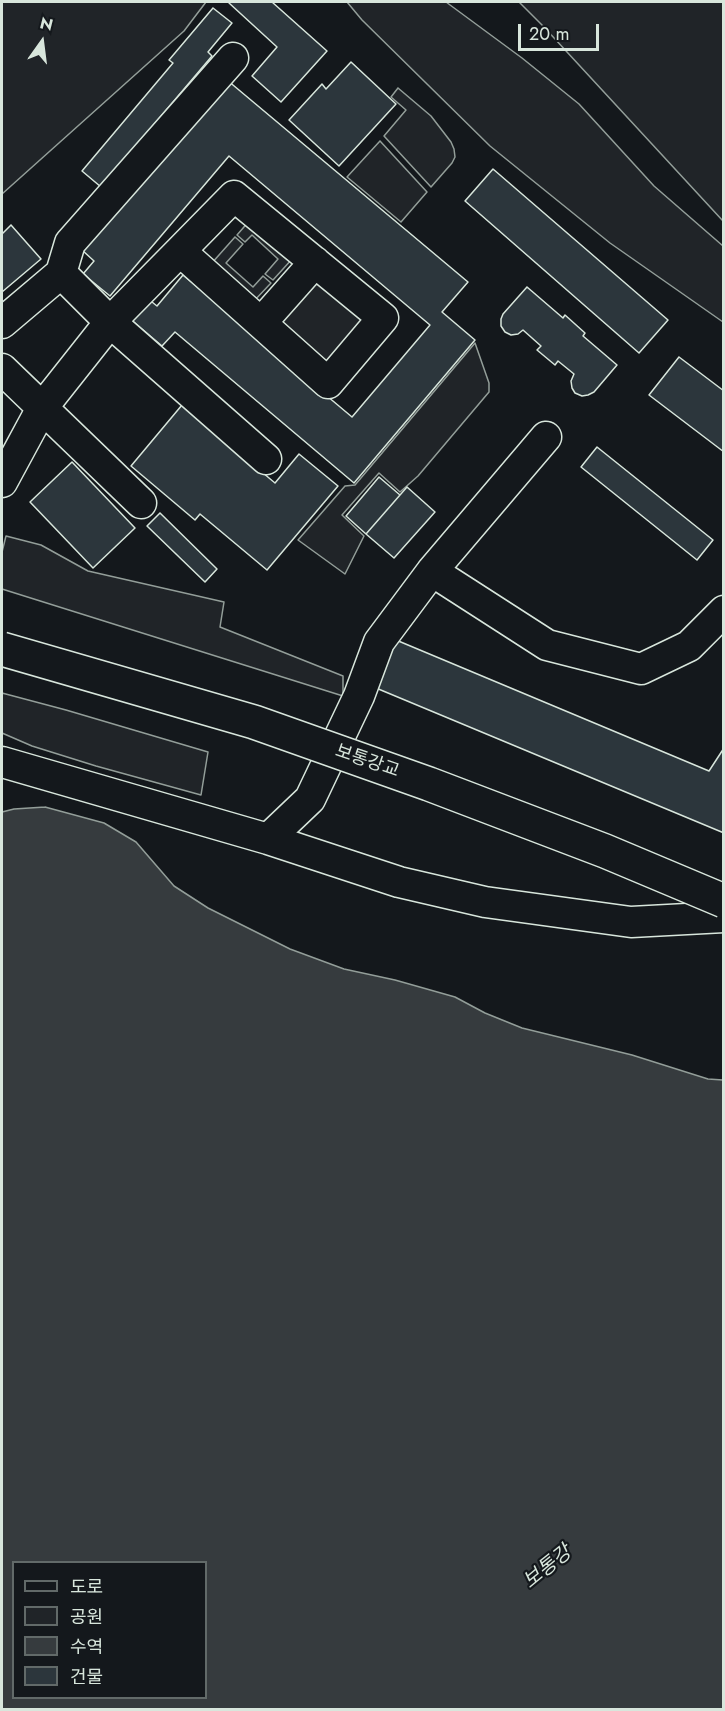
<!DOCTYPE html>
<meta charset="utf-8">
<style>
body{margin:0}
#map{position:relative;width:725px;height:1711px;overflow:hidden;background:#14181c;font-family:Jost,"Noto Sans KR",sans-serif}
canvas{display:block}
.frame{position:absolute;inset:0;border:3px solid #d8e6dc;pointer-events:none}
.legend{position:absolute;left:12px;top:1561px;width:195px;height:138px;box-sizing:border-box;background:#14181c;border:2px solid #626a69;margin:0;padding:8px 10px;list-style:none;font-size:18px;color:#d8e6dc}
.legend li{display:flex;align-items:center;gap:12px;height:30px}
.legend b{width:30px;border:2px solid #626a69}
.north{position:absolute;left:12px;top:12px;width:60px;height:60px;-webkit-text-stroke:4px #14181c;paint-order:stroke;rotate:14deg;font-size:16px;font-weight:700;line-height:24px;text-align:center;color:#d8e6dc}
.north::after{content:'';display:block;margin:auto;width:21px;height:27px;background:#d8e6dc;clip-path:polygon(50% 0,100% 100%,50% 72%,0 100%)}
.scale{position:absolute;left:518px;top:24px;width:81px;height:27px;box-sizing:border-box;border:3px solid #d8e6dc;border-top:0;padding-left:8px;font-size:18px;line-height:21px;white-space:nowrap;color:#d8e6dc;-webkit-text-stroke:4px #14181c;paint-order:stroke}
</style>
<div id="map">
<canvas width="725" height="1711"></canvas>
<div class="frame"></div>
<ul class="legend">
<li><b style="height:8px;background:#14181c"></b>도로</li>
<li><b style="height:16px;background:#202428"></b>공원</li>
<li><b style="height:16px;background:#363b3e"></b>수역</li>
<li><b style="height:16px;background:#2c363c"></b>건물</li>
</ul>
<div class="north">N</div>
<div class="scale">20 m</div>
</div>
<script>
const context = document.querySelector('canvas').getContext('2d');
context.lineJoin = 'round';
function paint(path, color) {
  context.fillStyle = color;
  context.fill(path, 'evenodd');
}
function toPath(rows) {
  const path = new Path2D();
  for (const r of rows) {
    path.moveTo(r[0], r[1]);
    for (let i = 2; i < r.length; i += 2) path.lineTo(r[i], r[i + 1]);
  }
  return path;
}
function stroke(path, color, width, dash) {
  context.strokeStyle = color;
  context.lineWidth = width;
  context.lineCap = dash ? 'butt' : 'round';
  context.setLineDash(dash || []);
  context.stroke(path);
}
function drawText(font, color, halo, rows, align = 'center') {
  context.font = font + ' Jost,"Noto Sans KR",sans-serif';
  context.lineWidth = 4.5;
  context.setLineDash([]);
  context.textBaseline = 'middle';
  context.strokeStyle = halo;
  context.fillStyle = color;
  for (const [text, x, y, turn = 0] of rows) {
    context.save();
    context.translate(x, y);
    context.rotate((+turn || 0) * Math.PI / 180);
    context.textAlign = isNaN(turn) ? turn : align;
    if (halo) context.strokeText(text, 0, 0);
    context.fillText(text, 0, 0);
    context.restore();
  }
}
const green = toPath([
 [2,2,206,2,184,31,2,194,2,2],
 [347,2,446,2,522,58,579,104,654,186,723,246,723,322,610,243,490,146,362,20,347,2],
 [519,2,723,2,723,221,543,26,519,2],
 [398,88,431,116,451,142,454,149,455,157,452,163,431,187,384,136,406,110,391,97,398,88],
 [380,141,427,192,401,222,347,177,380,141],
 [250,220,293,258,273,280,265,274,278,259,252,235,245,242,237,235,250,220],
 [235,237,243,244,226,263,253,287,263,276,271,283,253,302,211,264,235,237],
 [314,276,367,324,328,368,275,320,314,276],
 [475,343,489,383,489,392,418,476,400,492,379,473,342,515,364,536,345,574,298,540,345,486,355,485,475,343],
 [6,536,41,545,88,571,224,602,220,627,343,676,343,696,2,589,2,552,6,536],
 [2,693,66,710,208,752,201,795,96,766,32,746,2,733,2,693]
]);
paint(green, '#202428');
stroke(green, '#939e99', 1.5);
const water = toPath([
 [45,807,104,823,136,842,174,886,208,908,290,949,344,969,395,980,455,997,485,1013,522,1028,632,1055,708,1079,723,1080,723,1709,2,1709,2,812,14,809,45,807],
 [14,1562,206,1562,206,1698,14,1698,14,1562]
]);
paint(water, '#363b3e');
stroke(water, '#939e99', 1.5);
const building = toPath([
 [231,2,272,2,327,51,281,102,252,76,277,47,229,3,231,2],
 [213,8,232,23,208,52,212,56,101,187,82,171,173,63,169,60,213,8],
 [351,62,396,104,339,166,289,120,322,84,326,89,351,62],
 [227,80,468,282,442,312,475,340,354,483,175,332,162,346,130,319,147,298,157,306,183,275,352,417,430,325,229,156,110,296,83,274,94,261,82,250,227,80],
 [493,169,668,320,639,353,465,201,493,169],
 [11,225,41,259,2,292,2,234,11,225],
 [527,287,563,318,565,315,585,333,583,336,617,365,594,392,588,395,582,396,575,393,572,388,571,381,574,374,558,361,555,365,537,350,541,346,523,330,518,334,511,335,505,332,501,326,501,319,503,314,527,287],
 [679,357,724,391,724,452,649,395,679,357],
 [182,405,275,483,299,454,338,486,267,570,200,514,195,520,131,466,182,405],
 [597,447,713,540,697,560,581,467,597,447],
 [72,462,135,528,93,568,30,502,72,462],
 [379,477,400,495,366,534,346,516,379,477],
 [407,487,435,512,394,558,366,534,407,487],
 [160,513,217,569,205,582,147,526,160,513],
 [396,640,709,771,724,748,724,833,376,688,396,640]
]);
paint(building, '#2c363c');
stroke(building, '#d8e6dc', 1.5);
const minor = toPath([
 [61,273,110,322,266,459],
 [2,323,61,273,70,243,233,58],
 [261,323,315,262],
 [2,369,141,503],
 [2,482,42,408,110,322,180,251,234,196,383,318,328,383,180,251],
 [432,571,547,645,641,669,689,646,724,611],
 [2,762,268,839,399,882,485,902,631,922,724,917],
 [268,839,310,799,359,696,379,642,432,571,546,437]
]);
stroke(minor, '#d8e6dc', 33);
stroke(minor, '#14181c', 30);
const highwayBridge = toPath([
 [2,649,254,722,429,784,605,851,724,901]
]);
stroke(highwayBridge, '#d8e6dc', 36, []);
stroke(highwayBridge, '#14181c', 33);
drawText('18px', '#d8e6dc', '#14181c', [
 ["보통강교",367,762,19]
]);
drawText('italic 20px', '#d8e6dc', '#14181c', [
 ["보통강",548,1568,-39]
]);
</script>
